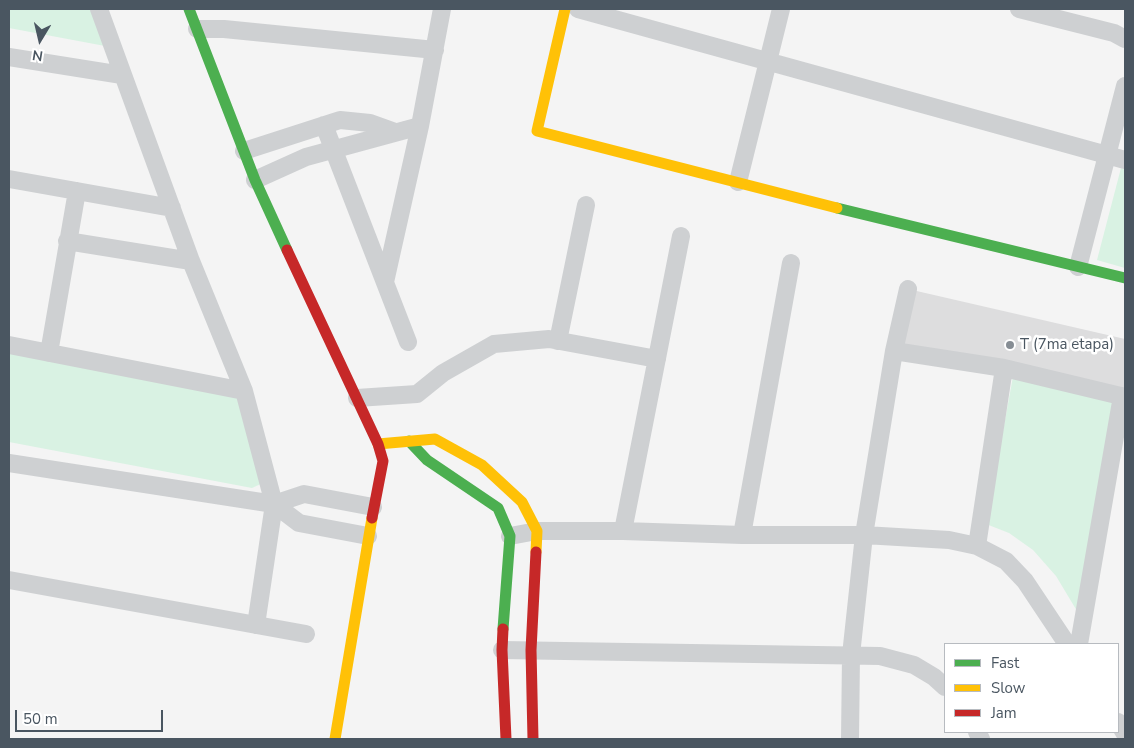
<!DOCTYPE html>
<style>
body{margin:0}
#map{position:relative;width:1134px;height:748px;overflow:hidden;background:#f4f4f4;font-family:"Nunito Sans",sans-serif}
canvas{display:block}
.frame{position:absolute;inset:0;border:10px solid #4a5661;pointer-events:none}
.legend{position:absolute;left:944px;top:643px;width:175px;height:90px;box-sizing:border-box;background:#fff;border:1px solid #b7bbc0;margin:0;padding:6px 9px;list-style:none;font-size:15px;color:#4a5661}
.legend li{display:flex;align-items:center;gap:10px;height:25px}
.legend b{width:25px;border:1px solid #b7bbc0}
.north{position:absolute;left:15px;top:15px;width:50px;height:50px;-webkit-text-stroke:4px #fff;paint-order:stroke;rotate:189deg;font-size:14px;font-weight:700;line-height:20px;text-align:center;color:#4a5661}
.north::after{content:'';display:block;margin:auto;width:18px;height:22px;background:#4a5661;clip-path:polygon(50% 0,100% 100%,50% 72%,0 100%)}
.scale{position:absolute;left:15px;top:710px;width:148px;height:22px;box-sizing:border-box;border:2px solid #4a5661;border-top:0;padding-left:6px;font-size:15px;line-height:18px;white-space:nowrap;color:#4a5661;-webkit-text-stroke:4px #fff;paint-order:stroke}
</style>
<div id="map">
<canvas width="1134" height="748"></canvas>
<div class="frame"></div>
<ul class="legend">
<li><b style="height:6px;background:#4caf50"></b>Fast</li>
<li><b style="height:6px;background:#ffc107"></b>Slow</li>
<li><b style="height:6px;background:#c62828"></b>Jam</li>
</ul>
<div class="north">N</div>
<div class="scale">50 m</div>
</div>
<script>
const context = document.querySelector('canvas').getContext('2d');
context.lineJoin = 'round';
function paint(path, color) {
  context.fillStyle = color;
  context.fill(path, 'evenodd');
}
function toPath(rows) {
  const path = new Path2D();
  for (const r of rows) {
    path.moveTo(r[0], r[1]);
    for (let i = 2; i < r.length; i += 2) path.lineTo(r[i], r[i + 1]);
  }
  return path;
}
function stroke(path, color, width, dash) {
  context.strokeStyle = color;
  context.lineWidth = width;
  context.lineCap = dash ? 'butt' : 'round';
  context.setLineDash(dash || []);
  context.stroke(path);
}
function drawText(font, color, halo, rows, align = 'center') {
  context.font = font + ' "Nunito Sans",sans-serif';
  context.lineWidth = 5;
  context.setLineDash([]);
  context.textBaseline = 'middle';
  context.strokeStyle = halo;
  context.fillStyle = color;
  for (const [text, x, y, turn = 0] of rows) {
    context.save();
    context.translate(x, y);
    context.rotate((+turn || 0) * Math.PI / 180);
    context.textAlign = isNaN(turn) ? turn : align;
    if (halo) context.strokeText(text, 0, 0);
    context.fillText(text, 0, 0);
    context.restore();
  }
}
paint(toPath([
 [9,9,98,9,105,46,9,28],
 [1121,168,1125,170,1125,268,1097,260],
 [9,340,238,384,263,483,252,488,9,442],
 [1014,371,1114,396,1080,616,1056,576,1033,550,1009,533,986,524]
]), '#d9f2e3');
paint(toPath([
 [908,289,1125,339,1125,397,894,351]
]), '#ddddde');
stroke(toPath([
 [99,9,191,261,244,391,274,504,256,625],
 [578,9,1125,160],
 [1019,9,1114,33,1125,39],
 [197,29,224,29,435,50],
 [9,57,122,75],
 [324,125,408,342],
 [244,151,340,120,370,123,395,132],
 [9,179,172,208],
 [255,180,306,157,420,126,442,9],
 [738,182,781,9],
 [67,241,191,261],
 [1078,267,1125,86],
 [385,282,420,126],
 [558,341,586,205],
 [9,345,244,391],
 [894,351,1004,368,1125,397],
 [49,353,77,191],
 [357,398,417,394,443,373,494,344,549,339,657,359],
 [9,463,274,504,299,523,368,536],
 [274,504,304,494,373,507],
 [623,531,681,236],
 [742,535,791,263],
 [510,536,537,531,623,531,742,535,864,535,949,540,977,546,1006,561,1025,581,1067,644],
 [977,546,1004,368],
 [9,580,306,634],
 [1079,644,1122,396],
 [502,650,880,656,914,665,934,677,945,687],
 [1118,722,1125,734],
 [977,732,981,739],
 [850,739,851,655,864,535,894,351,908,289]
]), '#ced0d2', 18);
stroke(toPath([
 [189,9,255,180,287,250],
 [837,208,1125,278],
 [409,441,427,460,498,508,510,536,503,629]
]), '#4caf50', 11);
stroke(toPath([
 [565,9,537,131,837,208],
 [378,444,435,439,482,465,522,502,537,531,536,552],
 [335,739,372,518]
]), '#ffc107', 11);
stroke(toPath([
 [287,250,378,444,383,461,372,518],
 [503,629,502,650,506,739],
 [533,739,531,650,536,552]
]), '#c62828', 11);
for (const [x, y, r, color] of [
 [1010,345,5,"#868d94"]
]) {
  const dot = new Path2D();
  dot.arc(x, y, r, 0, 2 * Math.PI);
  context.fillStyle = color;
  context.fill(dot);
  stroke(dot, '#fff', 2);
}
drawText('15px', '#4a5661', '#fff', [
 ["T (7ma etapa)",1020,345]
], 'left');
</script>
